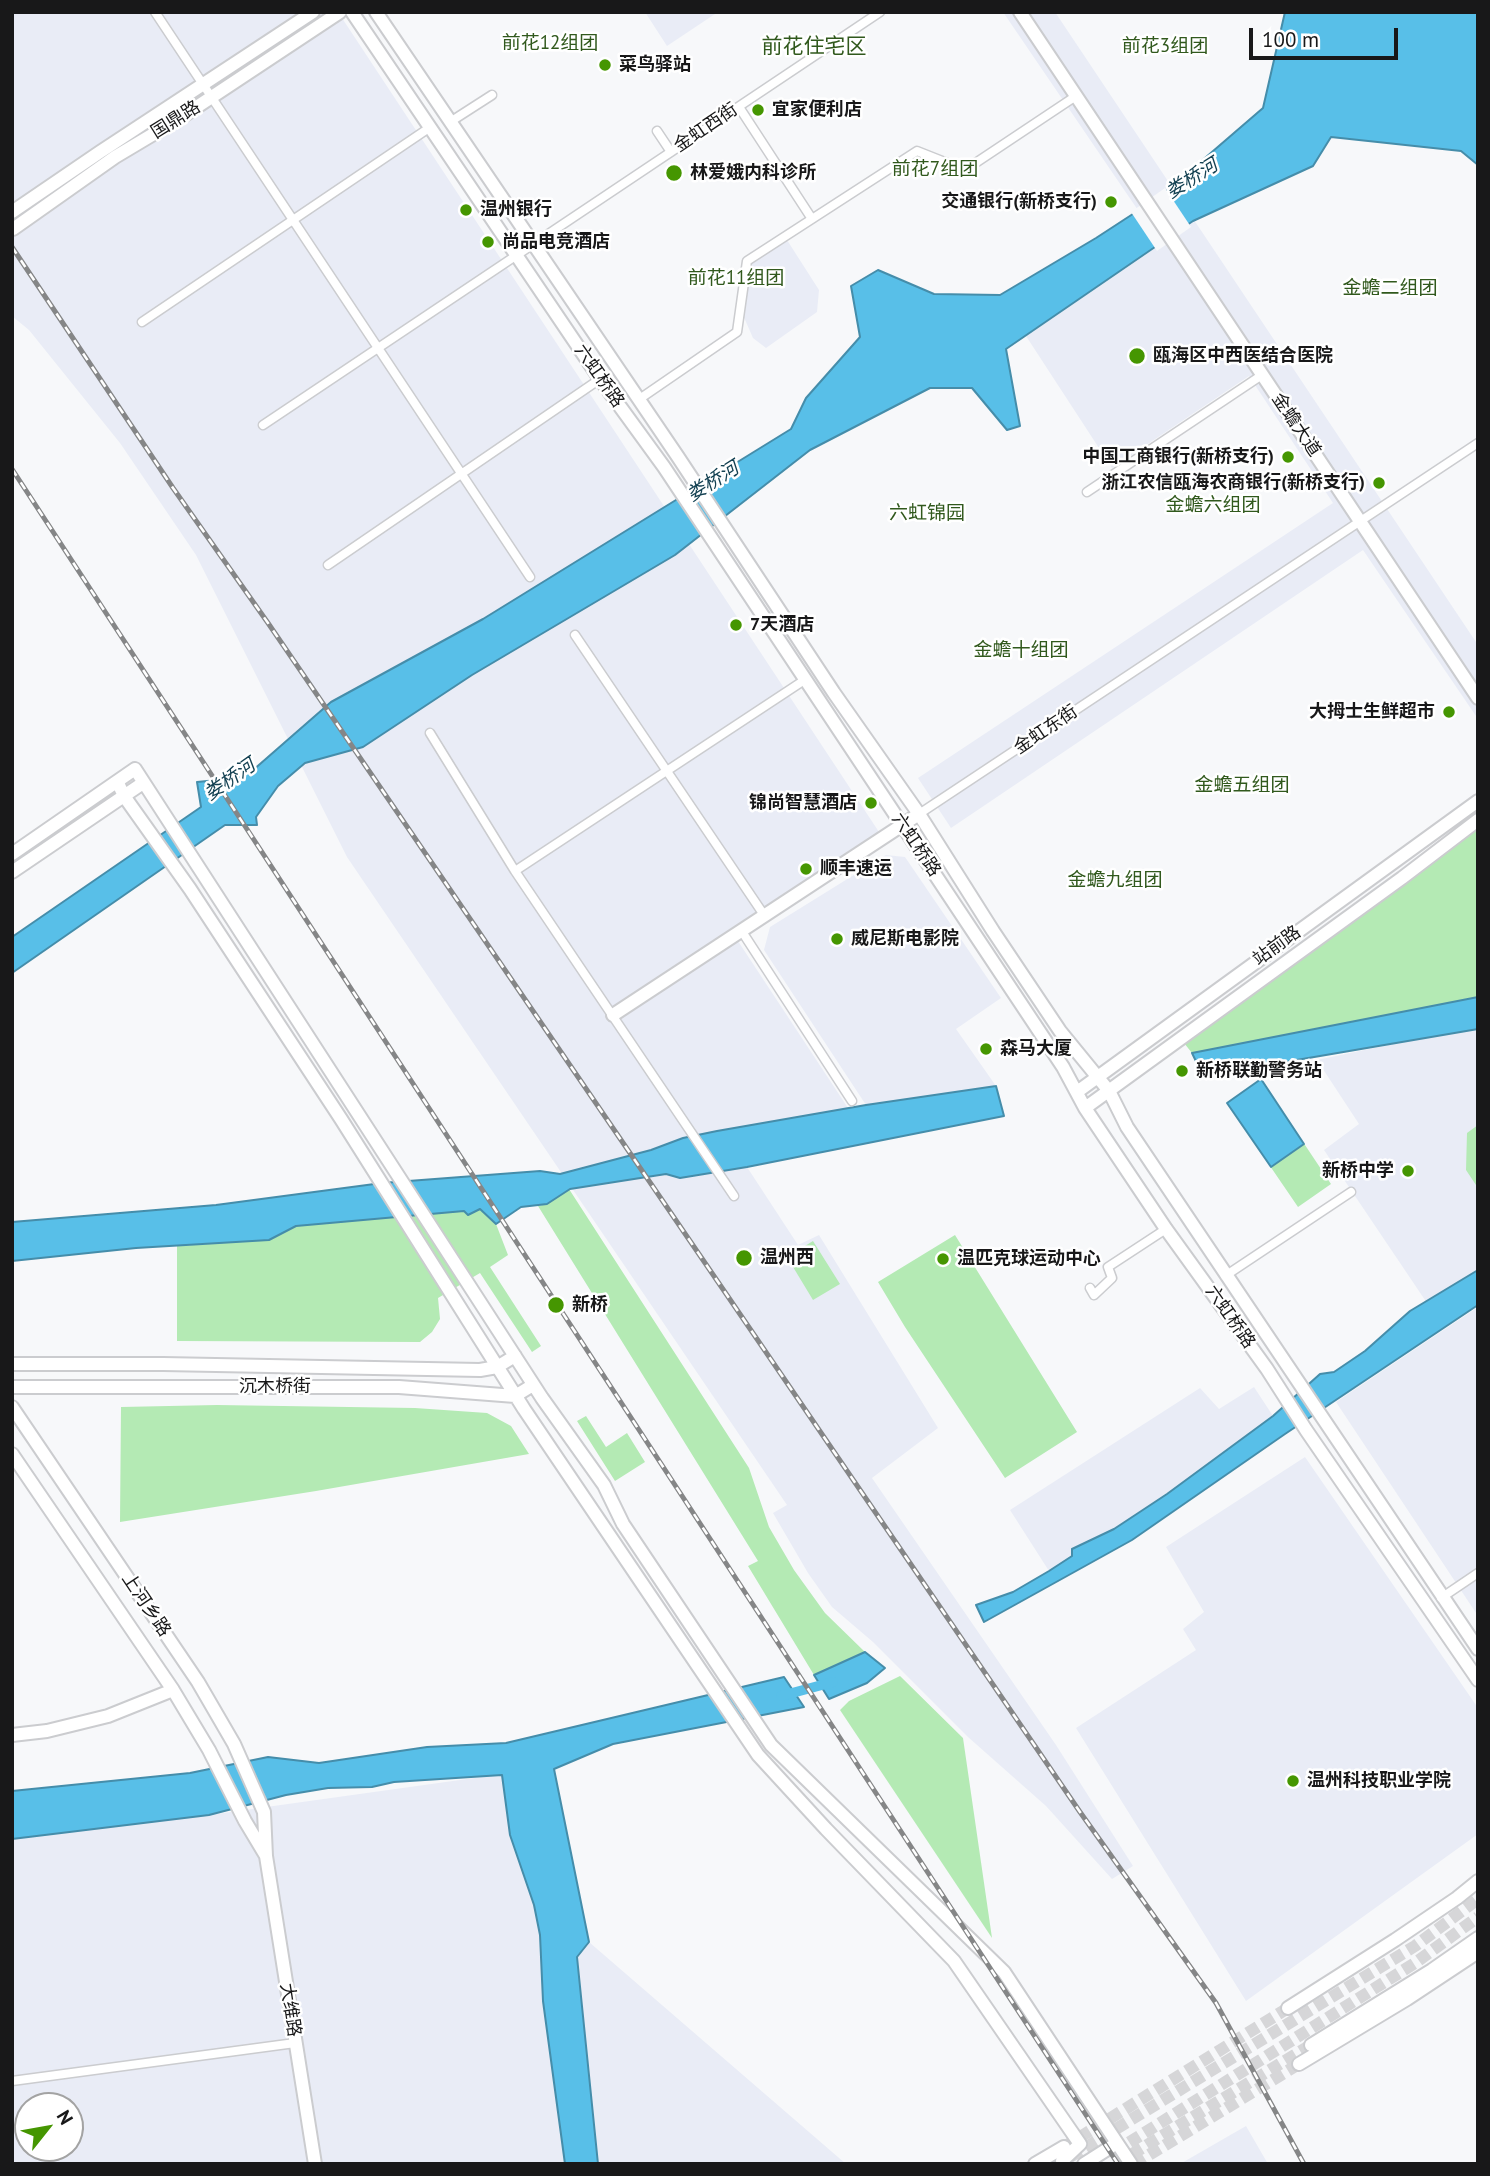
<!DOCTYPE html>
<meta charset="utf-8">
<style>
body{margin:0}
#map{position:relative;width:1490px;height:2176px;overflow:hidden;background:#f7f8fa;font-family:"PT Sans",sans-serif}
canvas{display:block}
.frame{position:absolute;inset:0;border:14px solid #181819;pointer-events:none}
.north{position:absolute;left:14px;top:2092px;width:70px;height:70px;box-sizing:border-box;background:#fff;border:2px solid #a3a3a3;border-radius:50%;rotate:59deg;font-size:19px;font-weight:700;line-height:28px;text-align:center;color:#181819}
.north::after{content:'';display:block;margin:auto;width:24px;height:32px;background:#459601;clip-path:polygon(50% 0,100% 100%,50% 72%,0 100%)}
.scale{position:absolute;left:1249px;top:28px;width:149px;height:32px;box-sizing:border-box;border:4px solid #181819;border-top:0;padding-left:9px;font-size:21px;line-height:24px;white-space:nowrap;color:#181819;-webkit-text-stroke:5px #fff;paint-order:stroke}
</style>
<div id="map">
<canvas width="1490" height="2176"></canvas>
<div class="frame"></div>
<div class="north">N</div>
<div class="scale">100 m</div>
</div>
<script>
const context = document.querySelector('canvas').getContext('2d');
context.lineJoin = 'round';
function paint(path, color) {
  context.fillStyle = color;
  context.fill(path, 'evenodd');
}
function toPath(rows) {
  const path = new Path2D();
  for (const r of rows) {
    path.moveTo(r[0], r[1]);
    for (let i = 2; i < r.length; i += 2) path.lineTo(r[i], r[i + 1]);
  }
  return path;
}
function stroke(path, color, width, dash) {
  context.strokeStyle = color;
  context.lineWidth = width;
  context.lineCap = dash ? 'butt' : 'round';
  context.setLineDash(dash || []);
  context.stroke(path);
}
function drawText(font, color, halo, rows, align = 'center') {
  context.font = font + ' "PT Sans","Noto Sans SC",sans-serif';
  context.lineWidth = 5;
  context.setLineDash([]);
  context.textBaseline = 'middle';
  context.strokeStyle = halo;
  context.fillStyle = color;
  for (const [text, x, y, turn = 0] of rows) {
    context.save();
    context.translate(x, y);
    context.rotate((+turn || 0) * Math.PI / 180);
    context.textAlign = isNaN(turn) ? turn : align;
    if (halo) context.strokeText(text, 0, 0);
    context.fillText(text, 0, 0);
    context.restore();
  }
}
paint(toPath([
 [12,12,338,12,879,832,730,929,848,1108,683,1138,652,1150,680,1178,747,1167,798,1245,819,1235,938,1428,872,1478,1056,1745,1133,1866,1112,1879,1046,1806,968,1737,873,1642,832,1607,808,1573,773,1513,787,1505,347,857,196,555,120,443,29,330,12,316],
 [645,12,718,12,667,46],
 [1003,12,1055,12,1478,645,1478,719,1363,550,951,828,918,778,1333,503,1249,376,1112,468,1026,336,1161,244],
 [787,240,819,290,817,312,766,348,753,338,743,315,752,262],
 [886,855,905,857,1001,998,956,1029,996,1086,866,1105,764,950,770,927],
 [1478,1026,1478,1270,1427,1303,1324,1150,1359,1124,1317,1060],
 [1478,1307,1478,1616,1336,1402],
 [1254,1387,1273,1416,1167,1494,1114,1529,1072,1549,1072,1556,1049,1571,1010,1510,1200,1388,1219,1409],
 [1305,1457,1478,1708,1478,1834,1246,2001,1076,1728,1196,1650,1183,1629,1204,1612,1166,1547],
 [503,1774,589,1942,846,2164,12,2164,12,1839,209,1815],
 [28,2106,70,2106,70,2148,28,2148],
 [1246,2126,1268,2164,1180,2164]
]), '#e9ecf6');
paint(toPath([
 [1478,829,1478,997,1192,1053,1184,1043],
 [1261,1079,1331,1184,1298,1207,1227,1103],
 [1478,1125,1478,1188,1466,1170,1467,1133],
 [569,1189,749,1468,769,1527,794,1570,825,1613,865,1652,814,1675,748,1566,758,1561,538,1206,547,1204],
 [480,1209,496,1224,508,1255,490,1267,541,1346,532,1352,480,1273,438,1298,440,1319,432,1332,420,1342,177,1341,177,1246,269,1240,296,1226],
 [955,1235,1077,1432,1005,1478,905,1327,878,1282],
 [813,1241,840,1284,813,1300,787,1257],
 [217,1405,415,1408,487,1413,511,1426,529,1454,316,1491,120,1522,121,1407],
 [586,1416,606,1447,627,1433,645,1462,615,1481,577,1421],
 [900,1676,963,1738,992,1938,840,1710,849,1701]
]), '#b4eab4');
const water = toPath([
 [1285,12,1478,12,1478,165,1461,151,1331,137,1313,166,1193,221,1006,349,1020,426,1007,430,972,388,930,388,810,450,675,555,472,675,363,747,305,763,278,786,256,817,257,825,225,825,12,973,12,937,201,807,197,782,227,779,252,771,331,702,483,619,791,429,806,398,860,337,851,286,878,270,934,294,1000,295,1096,238,1162,195,1263,108,1285,12],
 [1478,997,1478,1029,1203,1076,1192,1053,1478,997],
 [1261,1079,1304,1144,1271,1167,1227,1103,1261,1079],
 [996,1086,1004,1116,747,1167,680,1178,666,1174,570,1189,547,1204,521,1207,496,1224,480,1209,468,1215,464,1211,296,1226,269,1240,136,1248,12,1261,12,1222,216,1205,382,1183,540,1171,560,1174,651,1150,683,1138,717,1131,866,1105,996,1086],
 [1478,1270,1478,1305,1285,1434,1132,1540,984,1622,976,1605,1013,1592,1049,1571,1072,1556,1072,1549,1114,1529,1167,1494,1273,1416,1320,1374,1334,1372,1365,1351,1410,1311,1478,1270],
 [865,1652,885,1668,867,1683,829,1699,814,1675,865,1652],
 [784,1677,804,1707,613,1744,554,1769,589,1942,577,1957,598,2164,565,2164,543,2001,540,1935,534,1905,510,1835,502,1775,394,1782,372,1787,328,1788,286,1795,209,1815,12,1839,12,1791,190,1773,268,1757,319,1763,427,1747,506,1743,784,1677]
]);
paint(water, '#58bfe8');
stroke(water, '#458daa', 2);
paint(toPath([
 [1165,188,1191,227,1157,251,1131,212]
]), '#f7f8fa');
stroke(toPath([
 [781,1696,833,1682]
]), '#58bfe8', 10);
stroke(toPath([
 [1064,2147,1288,2008],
 [1116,2164,1311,2045],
 [1134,2164,1299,2064]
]), '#d6d6d8', 12, [12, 6]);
stroke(toPath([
 [1114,2152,1415,1963,1478,1917],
 [1070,2157,1415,1946,1478,1899]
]), '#d6d6d8', 12, [12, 6]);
const street = toPath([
 [155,12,530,577],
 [739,107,812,219],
 [450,122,492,95],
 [657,131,671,152],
 [142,322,429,128],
 [638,400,737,332,747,261,917,151,965,170,1076,96],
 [263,425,880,12],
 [1087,492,1262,375],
 [328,565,600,379],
 [575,635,764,915],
 [430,733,515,871,734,1196],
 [919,814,1478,443],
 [515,871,806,679],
 [741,930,852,1101],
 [1225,1276,1351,1192],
 [1090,1288,1094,1295,1112,1278,1108,1267,1166,1229],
 [1441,1598,1478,1573],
 [12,2081,295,2043]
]);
const secondary = toPath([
 [352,12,600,379,664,467,1063,1067,1085,1108,1166,1229,1267,1369,1306,1430,1478,1680],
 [376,12,678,457,834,693,919,814,993,931,1060,1031,1109,1091,1127,1127,1478,1649],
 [1020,12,1478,698],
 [12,212,100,152,313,12],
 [13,229,115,157,177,120,340,12],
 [118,783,124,796,190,889,341,1119,524,1409,758,1755,826,1829,954,1961,1080,2144,1062,2161],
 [12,854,135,769,542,1398,604,1485,623,1524,771,1745,1004,1972,1117,2143,1084,2164],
 [12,872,143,783],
 [613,1015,919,814],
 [1077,1092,1478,801],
 [1085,1108,1402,878,1478,820],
 [12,1364,163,1364,480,1370,497,1367,515,1356],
 [12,1387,399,1387,515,1396,533,1385],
 [12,1407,198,1682,234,1744,264,1812,266,1856,315,2164],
 [12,1454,173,1690,209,1750,245,1821,266,1856],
 [12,1735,47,1731,108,1716,173,1690],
 [1288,2008,1395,1940,1457,1898,1478,1881],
 [1311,2045,1432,1970,1478,1938],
 [1299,2064,1407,1999,1478,1952],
 [1117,2143,1131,2164],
 [1035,2164,1064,2147]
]);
stroke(street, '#cbcccf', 11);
stroke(secondary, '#cbcccf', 16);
stroke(street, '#fff', 8);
stroke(secondary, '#fff', 12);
const rail = toPath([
 [12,247,173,488,268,623,1080,1812,1216,2003,1304,2164],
 [12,469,1118,2164]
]);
stroke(rail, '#858687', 5);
stroke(rail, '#fff', 2.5, [8]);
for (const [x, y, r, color] of [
 [605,65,7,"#459601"],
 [758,110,7,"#459601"],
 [674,173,9,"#459601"],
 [1111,202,7,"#459601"],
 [466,210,7,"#459601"],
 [488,242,7,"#459601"],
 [1137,356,9,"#459601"],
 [1288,457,7,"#459601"],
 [1379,483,7,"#459601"],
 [736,625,7,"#459601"],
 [1449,712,7,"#459601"],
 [871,803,7,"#459601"],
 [806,869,7,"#459601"],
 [837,939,7,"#459601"],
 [986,1049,7,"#459601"],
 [1182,1071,7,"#459601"],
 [1408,1171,7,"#459601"],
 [744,1258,9,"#459601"],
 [943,1259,7,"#459601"],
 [556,1305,9,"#459601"],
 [1293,1781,7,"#459601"]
]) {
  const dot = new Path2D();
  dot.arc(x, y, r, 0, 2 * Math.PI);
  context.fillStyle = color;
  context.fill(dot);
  stroke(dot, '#fff', 2.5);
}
drawText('bold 18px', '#181819', '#fff', [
 ["菜鸟驿站",619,65],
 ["宜家便利店",772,110],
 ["林爱娥内科诊所",690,173],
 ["交通银行(新桥支行)",1097,202,"right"],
 ["温州银行",480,210],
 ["尚品电竞酒店",502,242],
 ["瓯海区中西医结合医院",1153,356],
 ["中国工商银行(新桥支行)",1274,457,"right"],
 ["浙江农信瓯海农商银行(新桥支行)",1365,483,"right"],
 ["7天酒店",750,625],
 ["大拇士生鲜超市",1435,712,"right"],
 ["锦尚智慧酒店",857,803,"right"],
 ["顺丰速运",820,869],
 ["威尼斯电影院",851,939],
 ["森马大厦",1000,1049],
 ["新桥联勤警务站",1196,1071],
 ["新桥中学",1394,1171,"right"],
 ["温州西",760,1258],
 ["温匹克球运动中心",957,1259],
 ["新桥",572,1305],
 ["温州科技职业学院",1307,1781]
], 'left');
drawText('18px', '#181819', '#fff', [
 ["国鼎路",176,120,-32],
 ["金虹西街",706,128,-34],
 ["六虹桥路",599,376,55],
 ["金蟾大道",1296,425,56],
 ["金虹东街",1046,730,-34],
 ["六虹桥路",916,845,56],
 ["站前路",1277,946,-36],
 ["六虹桥路",1230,1317,55],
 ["沉木桥街",275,1387],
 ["上河乡路",146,1605,56],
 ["大维路",290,2010,81]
]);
drawText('19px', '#31591d', '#fff', [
 ["前花12组团",550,44],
 ["前花3组团",1165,47],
 ["前花7组团",935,170],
 ["前花11组团",736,279],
 ["金蟾二组团",1390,289],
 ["金蟾六组团",1213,506],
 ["六虹锦园",927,514],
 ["金蟾十组团",1021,651],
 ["金蟾五组团",1242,786],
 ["金蟾九组团",1115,881]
]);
drawText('italic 19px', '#144152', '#fff', [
 ["娄桥河",1192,179,-32],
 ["娄桥河",713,482,-32],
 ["娄桥河",230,780,-35]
]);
drawText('21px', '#31591d', '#fff', [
 ["前花住宅区",814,47]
]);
</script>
